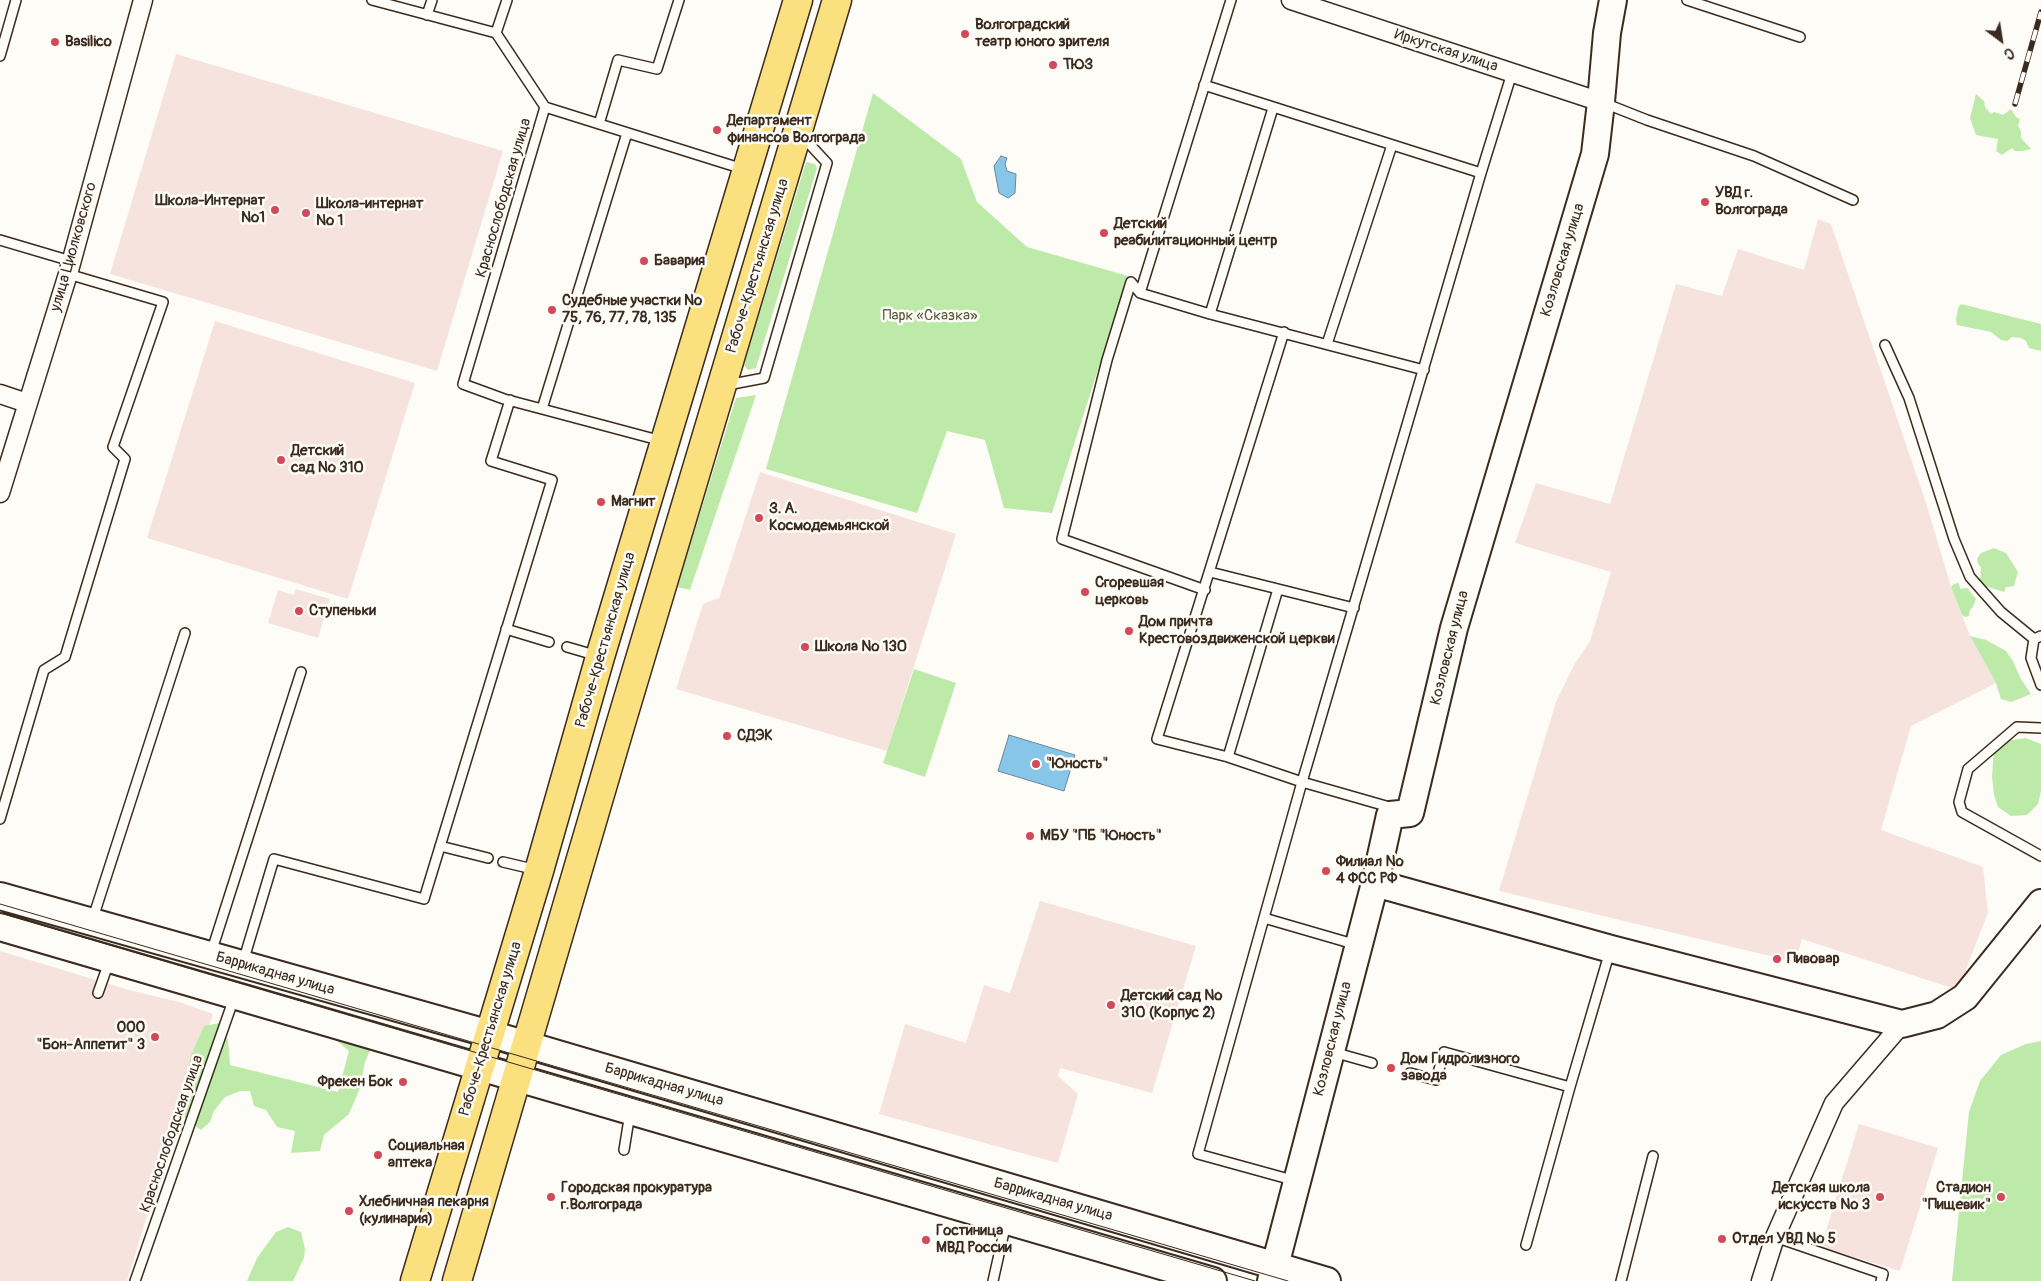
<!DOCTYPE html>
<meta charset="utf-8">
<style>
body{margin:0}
#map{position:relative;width:2041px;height:1281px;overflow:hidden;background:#fdfcf7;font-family:Pangolin,sans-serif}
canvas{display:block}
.north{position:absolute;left:1976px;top:15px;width:50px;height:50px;-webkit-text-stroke:4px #fdfcf7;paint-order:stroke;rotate:149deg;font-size:14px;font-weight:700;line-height:20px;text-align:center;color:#3b2a1e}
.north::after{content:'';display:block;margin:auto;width:18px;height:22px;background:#3b2a1e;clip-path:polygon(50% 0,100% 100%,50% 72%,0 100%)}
</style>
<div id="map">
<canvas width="2041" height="1281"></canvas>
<div class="north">С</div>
</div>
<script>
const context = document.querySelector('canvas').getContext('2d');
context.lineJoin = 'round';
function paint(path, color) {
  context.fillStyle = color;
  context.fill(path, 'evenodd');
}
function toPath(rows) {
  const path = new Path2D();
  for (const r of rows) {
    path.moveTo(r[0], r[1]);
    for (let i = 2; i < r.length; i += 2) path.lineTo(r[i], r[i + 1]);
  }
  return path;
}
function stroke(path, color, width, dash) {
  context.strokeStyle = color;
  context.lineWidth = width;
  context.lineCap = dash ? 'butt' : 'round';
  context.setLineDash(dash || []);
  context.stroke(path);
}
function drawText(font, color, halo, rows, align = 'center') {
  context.font = font + ' Pangolin,sans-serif';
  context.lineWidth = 5;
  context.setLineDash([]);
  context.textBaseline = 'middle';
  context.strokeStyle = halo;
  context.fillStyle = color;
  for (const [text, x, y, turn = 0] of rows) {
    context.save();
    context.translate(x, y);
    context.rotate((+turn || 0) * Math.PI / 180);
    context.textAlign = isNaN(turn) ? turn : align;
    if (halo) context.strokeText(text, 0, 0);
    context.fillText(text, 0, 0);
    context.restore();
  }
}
paint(toPath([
 [176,54,503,151,437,371,110,274],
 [1818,219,1831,224,1927,506,1951,587,1970,636,1996,683,1911,726,1881,830,1983,867,1988,913,1958,990,1802,939,1795,962,1499,891,1556,702,1574,665,1590,641,1611,572,1515,543,1536,483,1610,504,1676,284,1722,296,1738,249,1804,270],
 [215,321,415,383,348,599,147,538],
 [760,472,956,534,887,751,676,689,703,604,719,598],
 [296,589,330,599,318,638,268,623,278,590,294,595],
 [1040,901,1196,946,1152,1093,1060,1068,1058,1076,1078,1094,1058,1163,879,1114,905,1024,966,1043,984,985,1010,993],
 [0,951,129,990,179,1002,213,1014,172,1134,127,1281,0,1281],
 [1859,1124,1938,1148,1900,1271,1821,1247]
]), '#f6e3de');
paint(toPath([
 [873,93,961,159,977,202,1027,247,1128,276,1052,513,1004,508,985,440,947,431,917,513,766,469],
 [1976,94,1984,101,1985,107,1991,114,1994,112,2003,115,2011,109,2016,117,2020,119,2018,126,2021,131,2021,138,2031,149,2022,151,2015,151,2012,148,2002,155,1996,151,1998,139,1976,135,1970,118],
 [806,162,815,164,817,168,756,368,748,370,744,365],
 [1961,304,2041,324,2041,351,2029,348,2026,341,2021,338,2012,337,2007,341,2001,340,1991,332,1957,325,1956,320,1958,308],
 [756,395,690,590,677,587,736,398],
 [1994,548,2006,553,2018,572,2014,586,2006,587,2004,592,1985,586,1980,582,1981,567,1978,564,1977,559,1981,553],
 [1959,583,1960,589,1967,588,1976,599,1973,607,1970,610,1969,616,1965,617,1962,615,1951,587,1954,584],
 [1970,636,1986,640,2006,651,2013,661,2021,679,2031,694,2011,702,2001,699,1996,683],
 [914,669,956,683,925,777,883,763],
 [2026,738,2041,744,2041,791,2038,804,2027,815,2011,816,1998,807,1994,795,1992,777,1994,747,2004,741],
 [219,1023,228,1040,230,1065,338,1092,349,1051,331,1036,372,1046,365,1062,360,1088,349,1114,324,1135,320,1151,291,1153,295,1131,277,1127,266,1110,254,1106,250,1091,240,1091,225,1097,214,1111,210,1122,201,1130,184,1117,190,1058,204,1026],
 [2041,1041,2041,1281,1952,1281,1969,1112,1980,1081,2001,1055,2026,1044],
 [288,1227,301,1232,305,1249,304,1258,293,1281,247,1281,257,1258,276,1232]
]), '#bdeaa8');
const water = toPath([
 [1001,156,1007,158,1005,164,1007,171,1016,174,1015,193,1008,198,999,193,996,177,994,166,1001,156],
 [1009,735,1075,755,1064,791,998,771,1009,735]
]);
paint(water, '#87c6e8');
stroke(water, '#698897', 1);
const lane = toPath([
 [372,0,496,33,545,107],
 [1231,0,1140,293,1210,314,1424,370],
 [1687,0,1800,37],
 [427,15,432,0],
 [496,33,507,0],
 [0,56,16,0],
 [1204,85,1481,173],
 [1604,103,1647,120,1754,156,1853,200],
 [545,107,463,384,504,399,542,409,627,133],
 [545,107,743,169],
 [599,124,618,60,657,69,679,0],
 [0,240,71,261],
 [1140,293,1131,282,1107,360,1062,539,1205,590],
 [1210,314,1273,108],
 [1284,332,1157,739,1228,757,1302,782,1481,173,1512,73],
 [1327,344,1392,145],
 [1885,345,1909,398,1954,539,1970,577,2001,612,2034,639,2041,636],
 [727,385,764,378,827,163,801,135],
 [542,409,662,441],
 [1210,572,1354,608],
 [506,629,549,642],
 [2034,639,2031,658,2041,685],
 [567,647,598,656],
 [2041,728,2017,727,1968,769,1959,802,1962,812,2041,856],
 [1228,757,1278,589],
 [0,819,44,670,65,657,125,459,113,447,163,302,68,274],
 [440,846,488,858],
 [503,862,537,870],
 [1264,918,1357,945],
 [92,921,185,633],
 [211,953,301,672],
 [243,962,274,859,424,899,552,480,491,461,510,400],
 [98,993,109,962],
 [1333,1052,1372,1063],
 [1410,1073,1436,1080,1444,1052,1570,1087],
 [624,1150,630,1113],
 [1296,1181,1198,1154,1302,782,1393,808],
 [1775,1237,1883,1274,1881,1281],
 [1526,1245,1570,1087,1610,951],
 [135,1281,234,998],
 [993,1281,1006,1223],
 [1621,1281,1653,1156]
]);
const street = toPath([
 [1291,0,1601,102],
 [0,394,27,403],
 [0,493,68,274,143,0],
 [1761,1281,1775,1237,1834,1103,1902,1024]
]);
const secondary = toPath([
 [1375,883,1611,949,1902,1024,1937,1015,1965,997,2041,903],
 [0,896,490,1034,1327,1281],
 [0,927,1213,1281],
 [1271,1281,1375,883,1390,815,1410,813,1454,628,1595,154,1601,102,1607,33,1613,0]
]);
const primary = toPath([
 [415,1281,539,871,600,657,798,0],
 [457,1281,620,726,837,0]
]);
stroke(lane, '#3b2a1e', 12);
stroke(street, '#3b2a1e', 21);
stroke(secondary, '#3b2a1e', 30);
stroke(primary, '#3b2a1e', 31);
stroke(lane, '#fdfcf7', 9);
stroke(street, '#fdfcf7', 18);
stroke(secondary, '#fdfcf7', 26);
stroke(primary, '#fbe080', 28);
stroke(toPath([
 [0,904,1288,1281],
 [0,913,1255,1281]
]), '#3b2a1e', 1);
const rail = toPath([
 [2015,104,2041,12]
]);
stroke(rail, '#3b2a1e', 5.5);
stroke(rail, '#fdfcf7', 4, [11]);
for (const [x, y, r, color] of [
 [965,34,5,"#d1495b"],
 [55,42,5,"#d1495b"],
 [1053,65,5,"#d1495b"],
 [717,130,5,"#d1495b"],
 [1705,202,5,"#d1495b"],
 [275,210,5,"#d1495b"],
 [306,213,5,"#d1495b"],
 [1104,233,5,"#d1495b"],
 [644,261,5,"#d1495b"],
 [552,310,5,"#d1495b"],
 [281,460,5,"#d1495b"],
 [601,502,5,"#d1495b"],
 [759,518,5,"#d1495b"],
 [1085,592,5,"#d1495b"],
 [299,611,5,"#d1495b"],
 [1129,631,5,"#d1495b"],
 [805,647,5,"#d1495b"],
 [727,736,5,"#d1495b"],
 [1036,764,5,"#d1495b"],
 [1030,836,5,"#d1495b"],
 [1326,871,5,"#d1495b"],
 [1777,959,5,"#d1495b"],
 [1111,1005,5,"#d1495b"],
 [155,1037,5,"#d1495b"],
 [1391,1068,5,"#d1495b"],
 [403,1082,5,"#d1495b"],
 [378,1155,5,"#d1495b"],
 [551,1197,5,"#d1495b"],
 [1880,1197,5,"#d1495b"],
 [2001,1197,5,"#d1495b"],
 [349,1211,5,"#d1495b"],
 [1722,1239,5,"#d1495b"],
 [926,1240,5,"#d1495b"]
]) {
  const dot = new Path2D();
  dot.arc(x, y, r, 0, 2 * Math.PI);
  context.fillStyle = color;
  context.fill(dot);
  stroke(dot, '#fdfcf7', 2);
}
drawText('bold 15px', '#3b2a1e', '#fdfcf7', [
 ["Волгоградский",975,25],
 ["театр юного зрителя",975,42],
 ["Basilico",65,42],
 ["ТЮЗ",1063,65],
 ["Департамент",727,121],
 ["финансов Волгограда",727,138],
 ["УВД г.",1715,193],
 ["Волгограда",1715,210],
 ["Школа-Интернат",265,201,"right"],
 ["№1",265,218,"right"],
 ["Школа-интернат",316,204],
 ["№ 1",316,221],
 ["Детский",1114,224],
 ["реабилитационный центр",1114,241],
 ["Бавария",654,261],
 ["Судебные участки №",562,301],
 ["75, 76, 77, 78, 135",562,318],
 ["Детский",291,451],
 ["сад № 310",291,468],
 ["Магнит",611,502],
 ["З. А.",769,509],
 ["Космодемьянской",769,526],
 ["Сгоревшая",1095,583],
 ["церковь",1095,600],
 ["Ступеньки",309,611],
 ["Дом причта",1139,622],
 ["Крестовоздвиженской церкви",1139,639],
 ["Школа № 130",815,647],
 ["СДЭК",737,736],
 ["\"Юность\"",1046,764],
 ["МБУ \"ПБ \"Юность\"",1040,836],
 ["Филиал №",1336,862],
 ["4 ФСС РФ",1336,879],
 ["Пивовар",1787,959],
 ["Детский сад №",1121,996],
 ["310 (Корпус 2)",1121,1013],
 ["ООО",145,1028,"right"],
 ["\"Бон-Аппетит\" 3",145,1045,"right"],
 ["Дом Гидролизного",1401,1059],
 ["завода",1401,1076],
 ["Фрекен Бок",393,1082,"right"],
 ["Социальная",388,1146],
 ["аптека",388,1163],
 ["Городская прокуратура",561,1188],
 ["г.Волгограда",561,1205],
 ["Детская школа",1870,1188,"right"],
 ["искусств № 3",1870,1205,"right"],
 ["Стадион",1991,1188,"right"],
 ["\"Пищевик\"",1991,1205,"right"],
 ["Хлебничная пекарня",359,1202],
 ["(кулинария)",359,1219],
 ["Гостиница",936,1231],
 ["МВД России",936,1248],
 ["Отдел УВД № 5",1732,1239]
], 'left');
drawText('15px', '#3b2a1e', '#fdfcf7', [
 ["Иркутская улица",1446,51,18],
 ["Краснослободская улица",504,198,-74],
 ["улица Циолковского",74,247,-74],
 ["Козловская улица",1563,260,-73],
 ["Рабоче-Крестьянская улица",758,266,-73],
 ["Рабоче-Крестьянская улица",606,640,-74],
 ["Козловская улица",1450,648,-76],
 ["Баррикадная улица",275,974,16],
 ["Рабоче-Крестьянская улица",491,1029,-73],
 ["Козловская улица",1333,1039,-76],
 ["Баррикадная улица",664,1085,16],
 ["Краснослободская улица",172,1134,-71],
 ["Баррикадная улица",1053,1200,16]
]);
drawText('15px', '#5c5a40', '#fdfcf7', [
 ["Парк «Сказка»",930,316]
]);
</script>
